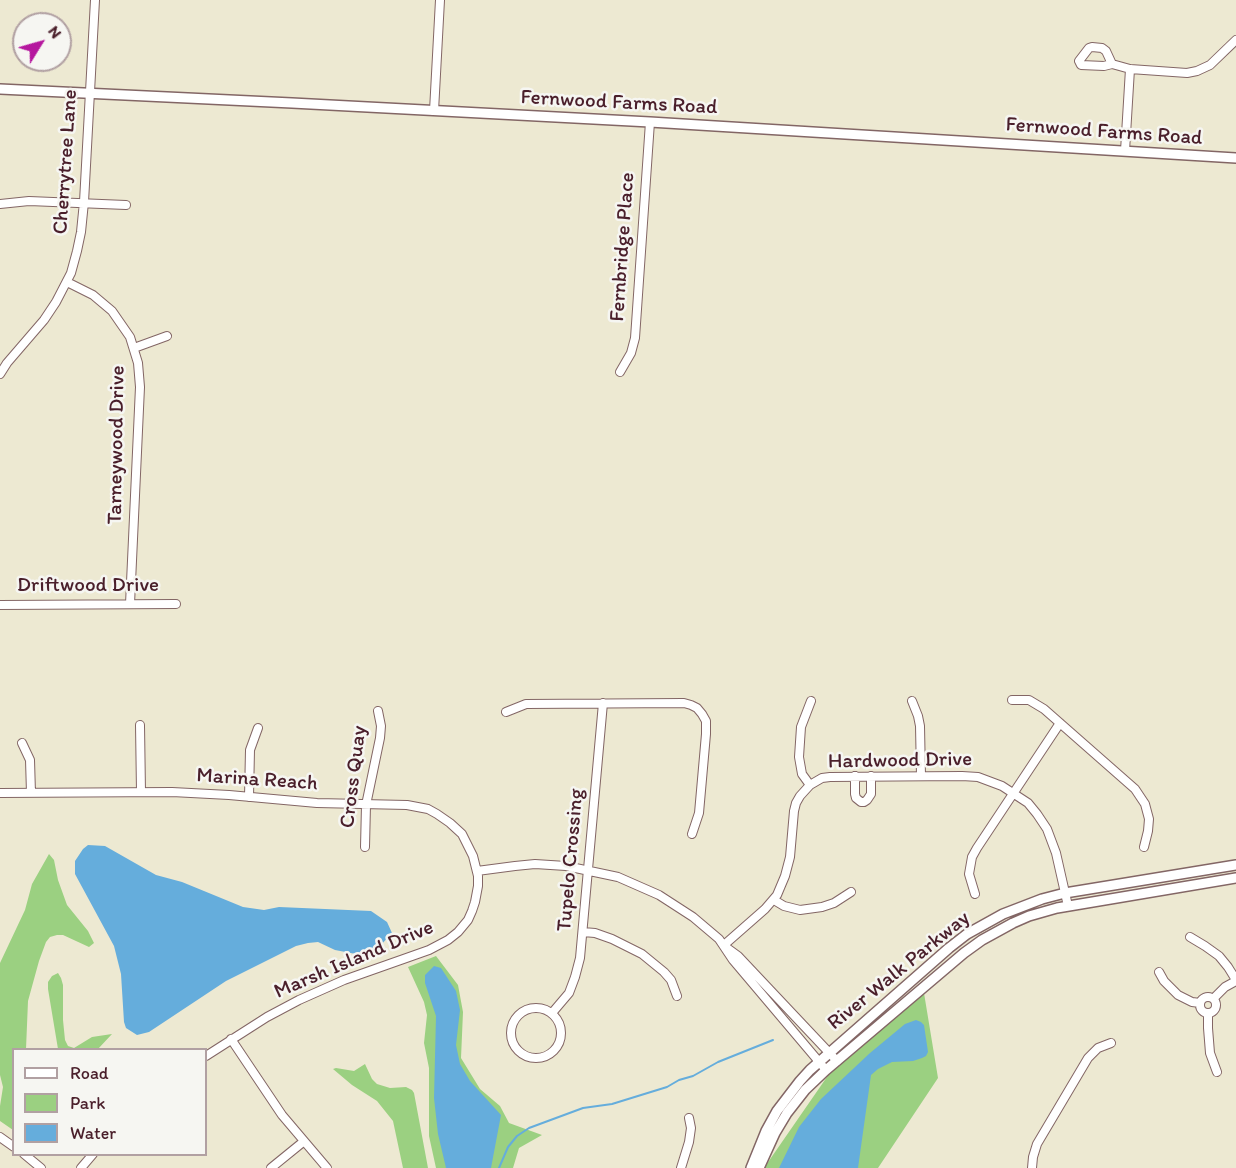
<!DOCTYPE html>
<style>
body{margin:0}
#map{position:relative;width:1236px;height:1168px;overflow:hidden;background:#ede9d2;font-family:Itim,sans-serif}
canvas{display:block}
.legend{position:absolute;left:12px;top:1048px;width:195px;height:108px;box-sizing:border-box;background:#f6f6f2;border:2px solid #b1a0a2;margin:0;padding:8px 10px;list-style:none;font-size:18px;color:#4a1f2b}
.legend li{display:flex;align-items:center;gap:12px;height:30px}
.legend b{width:30px;border:2px solid #b1a0a2}
.north{position:absolute;left:12px;top:12px;width:60px;height:60px;box-sizing:border-box;background:#f6f6f2;border:2px solid #b1a0a2;border-radius:50%;rotate:53deg;font-size:16px;font-weight:700;line-height:24px;text-align:center;color:#4a1f2b}
.north::after{content:'';display:block;margin:auto;width:21px;height:27px;background:#b5179e;clip-path:polygon(50% 0,100% 100%,50% 72%,0 100%)}
</style>
<div id="map">
<canvas width="1236" height="1168"></canvas>
<ul class="legend">
<li><b style="height:8px;background:#fff"></b>Road</li>
<li><b style="height:16px;background:#9bd081"></b>Park</li>
<li><b style="height:16px;background:#65addc"></b>Water</li>
</ul>
<div class="north">N</div>
</div>
<script>
const context = document.querySelector('canvas').getContext('2d');
context.lineJoin = 'round';
function paint(path, color) {
  context.fillStyle = color;
  context.fill(path, 'evenodd');
}
function toPath(rows) {
  const path = new Path2D();
  for (const r of rows) {
    if (r.length === 3) {
      path.moveTo(r[0] + r[2], r[1]);
      path.arc(r[0], r[1], r[2], 0, 2 * Math.PI);
      continue;
    }
    path.moveTo(r[0], r[1]);
    for (let i = 2; i < r.length; i += 2) path.lineTo(r[i], r[i + 1]);
  }
  return path;
}
function stroke(path, color, width, dash) {
  context.strokeStyle = color;
  context.lineWidth = width;
  context.lineCap = dash ? 'butt' : 'round';
  context.setLineDash(dash || []);
  context.stroke(path);
}
function drawText(font, color, halo, rows, align = 'center') {
  context.font = font + ' Itim,sans-serif';
  context.lineWidth = 5;
  context.setLineDash([]);
  context.textBaseline = 'middle';
  context.strokeStyle = halo;
  context.fillStyle = color;
  for (const [text, x, y, turn = 0] of rows) {
    context.save();
    context.translate(x, y);
    context.rotate((+turn || 0) * Math.PI / 180);
    context.textAlign = isNaN(turn) ? turn : align;
    if (halo) context.strokeText(text, 0, 0);
    context.fillText(text, 0, 0);
    context.restore();
  }
}
paint(toPath([
 [49,854,54,860,58,880,67,905,88,931,94,943,89,947,63,935,57,935,50,937,46,942,39,961,28,1001,26,1049,14,1050,13,1130,0,1121,0,1106,3,1087,0,1075,0,963,25,910,32,884],
 [436,956,458,985,463,1012,461,1058,480,1089,500,1106,509,1123,542,1135,519,1148,513,1168,436,1168,429,1136,429,1068,424,1043,427,1015,424,1002,408,967],
 [58,973,61,978,63,985,63,1020,65,1040,68,1046,74,1048,92,1037,112,1034,98,1049,58,1049,48,989,48,982,52,976],
 [923,987,938,1078,878,1168,764,1168,829,1074],
 [365,1064,372,1079,377,1084,390,1088,406,1087,412,1090,414,1093,428,1168,403,1168,393,1121,377,1101,352,1085,333,1069,336,1068,354,1071]
]), '#9bd081');
paint(toPath([
 [88,845,105,846,156,875,182,882,243,907,264,910,279,907,371,911,387,922,392,933,379,947,361,955,335,950,318,942,308,943,296,946,226,981,149,1032,137,1035,126,1028,124,1022,121,974,114,946,75,874,75,861,83,849],
 [434,966,441,968,456,991,460,1010,456,1045,460,1064,470,1081,501,1115,491,1168,446,1168,438,1134,434,1098,436,1016,425,983,425,975],
 [916,1020,921,1022,924,1025,928,1052,926,1056,922,1058,913,1061,892,1062,878,1069,871,1075,858,1168,779,1168,799,1127,821,1099,870,1053,905,1024]
]), '#65addc');
stroke(toPath([
 [499,1168,508,1147,517,1136,529,1128,583,1108,612,1104,667,1087,679,1080,693,1076,718,1062,773,1040]
]), '#65addc', 2);
const minor = toPath([
 [1112,64,1106,51,1102,48,1092,47,1089,48,1079,61,1081,65,1104,66,1112,64,1130,69,1187,73,1197,71,1210,65,1236,40],
 [434,111,440,0],
 [1125,151,1130,69],
 [0,204,29,201,126,205],
 [67,282,93,295,112,311,130,337,138,363,140,387,130,604],
 [134,348,167,336],
 [620,372,631,353,635,338,650,122],
 [0,374,7,363,44,320,56,302,71,273,77,251,81,232,84,202,95,0],
 [0,605,176,604],
 [1012,700,1029,700,1044,709,1135,789,1145,804,1149,819,1148,831,1144,847],
 [912,701,918,716,920,726,921,776],
 [506,712,526,704,684,703,691,705,697,708,702,714,706,721,706,734,699,813,692,834],
 [140,725,141,792],
 [22,743,30,760,31,793],
 [855,776,855,794,856,798,861,802,864,802,867,800,871,794,871,776],
 [810,785,802,774,799,757,801,727,811,701],
 [0,793,172,792,229,795,317,803,407,805,428,809,437,814,450,823,462,834,473,856,478,876,478,886,475,902,472,911,468,920,458,932,448,940,429,950,344,980,299,1000,267,1017,206,1056],
 [249,797,250,750,258,728],
 [365,847,366,805,380,738,381,726,378,711],
 [477,871,515,866,535,864,566,866,618,877,659,895,693,917,719,939,733,960,826,1070],
 [975,894,969,874,972,857,977,848,1060,723],
 [774,900,784,906,800,910,822,907,834,903,851,892],
 [583,932,595,933,612,939,642,954,664,972,671,980,677,996],
 [1190,937,1205,946,1219,956,1228,967,1236,980],
 [724,945,765,909,777,895,785,876,790,857,794,811,796,803,800,796,810,785,822,778,830,777,962,776,978,777,1002,786,1028,803,1037,814,1047,829,1056,853,1068,906],
 [727,948,738,956,837,1061],
 [1159,972,1164,981,1178,995,1192,1002,1200,1003],
 [1208,1005,8],
 [1214,998,1225,987,1236,981],
 [536,1033,25],
 [552,1013,569,993,575,977,580,958,603,703],
 [1208,1013,1208,1028,1210,1053,1217,1072],
 [231,1039,282,1115,327,1168],
 [0,1137,14,1147],
 [24,1154,41,1168],
 [81,1168,93,1154],
 [271,1168,303,1142],
 [681,1168,689,1142,691,1128,689,1118],
 [1032,1168,1033,1157,1037,1144,1088,1058,1098,1048,1111,1043]
]);
const tertiary = toPath([
 [0,89,292,103,650,122,1236,158],
 [751,1168,766,1131,777,1111,800,1081,810,1070,949,948,967,934,1003,914,1042,899,1065,893,1236,865],
 [759,1168,775,1133,787,1113,805,1090,826,1070,964,953,982,940,1013,923,1029,916,1057,908,1236,878]
]);
stroke(minor, '#836665', 10);
stroke(tertiary, '#836665', 12);
stroke(minor, '#fff', 8);
stroke(tertiary, '#fff', 9);
drawText('21px', '#4a1f2b', '#f6f6f2', [
 ["Fernwood Farms Road",619,103,3],
 ["Fernwood Farms Road",1104,132,4],
 ["Cherrytree Lane",66,162,-86],
 ["Fernbridge Place",623,247,-86],
 ["Tarneywood Drive",117,445,-89],
 ["Driftwood Drive",88,586],
 ["Hardwood Drive",900,761,-1],
 ["Cross Quay",354,777,-83],
 ["Marina Reach",257,780,4],
 ["Tupelo Crossing",571,860,-85],
 ["Marsh Island Drive",354,960,-23],
 ["River Walk Parkway",899,971,-39]
]);
</script>
